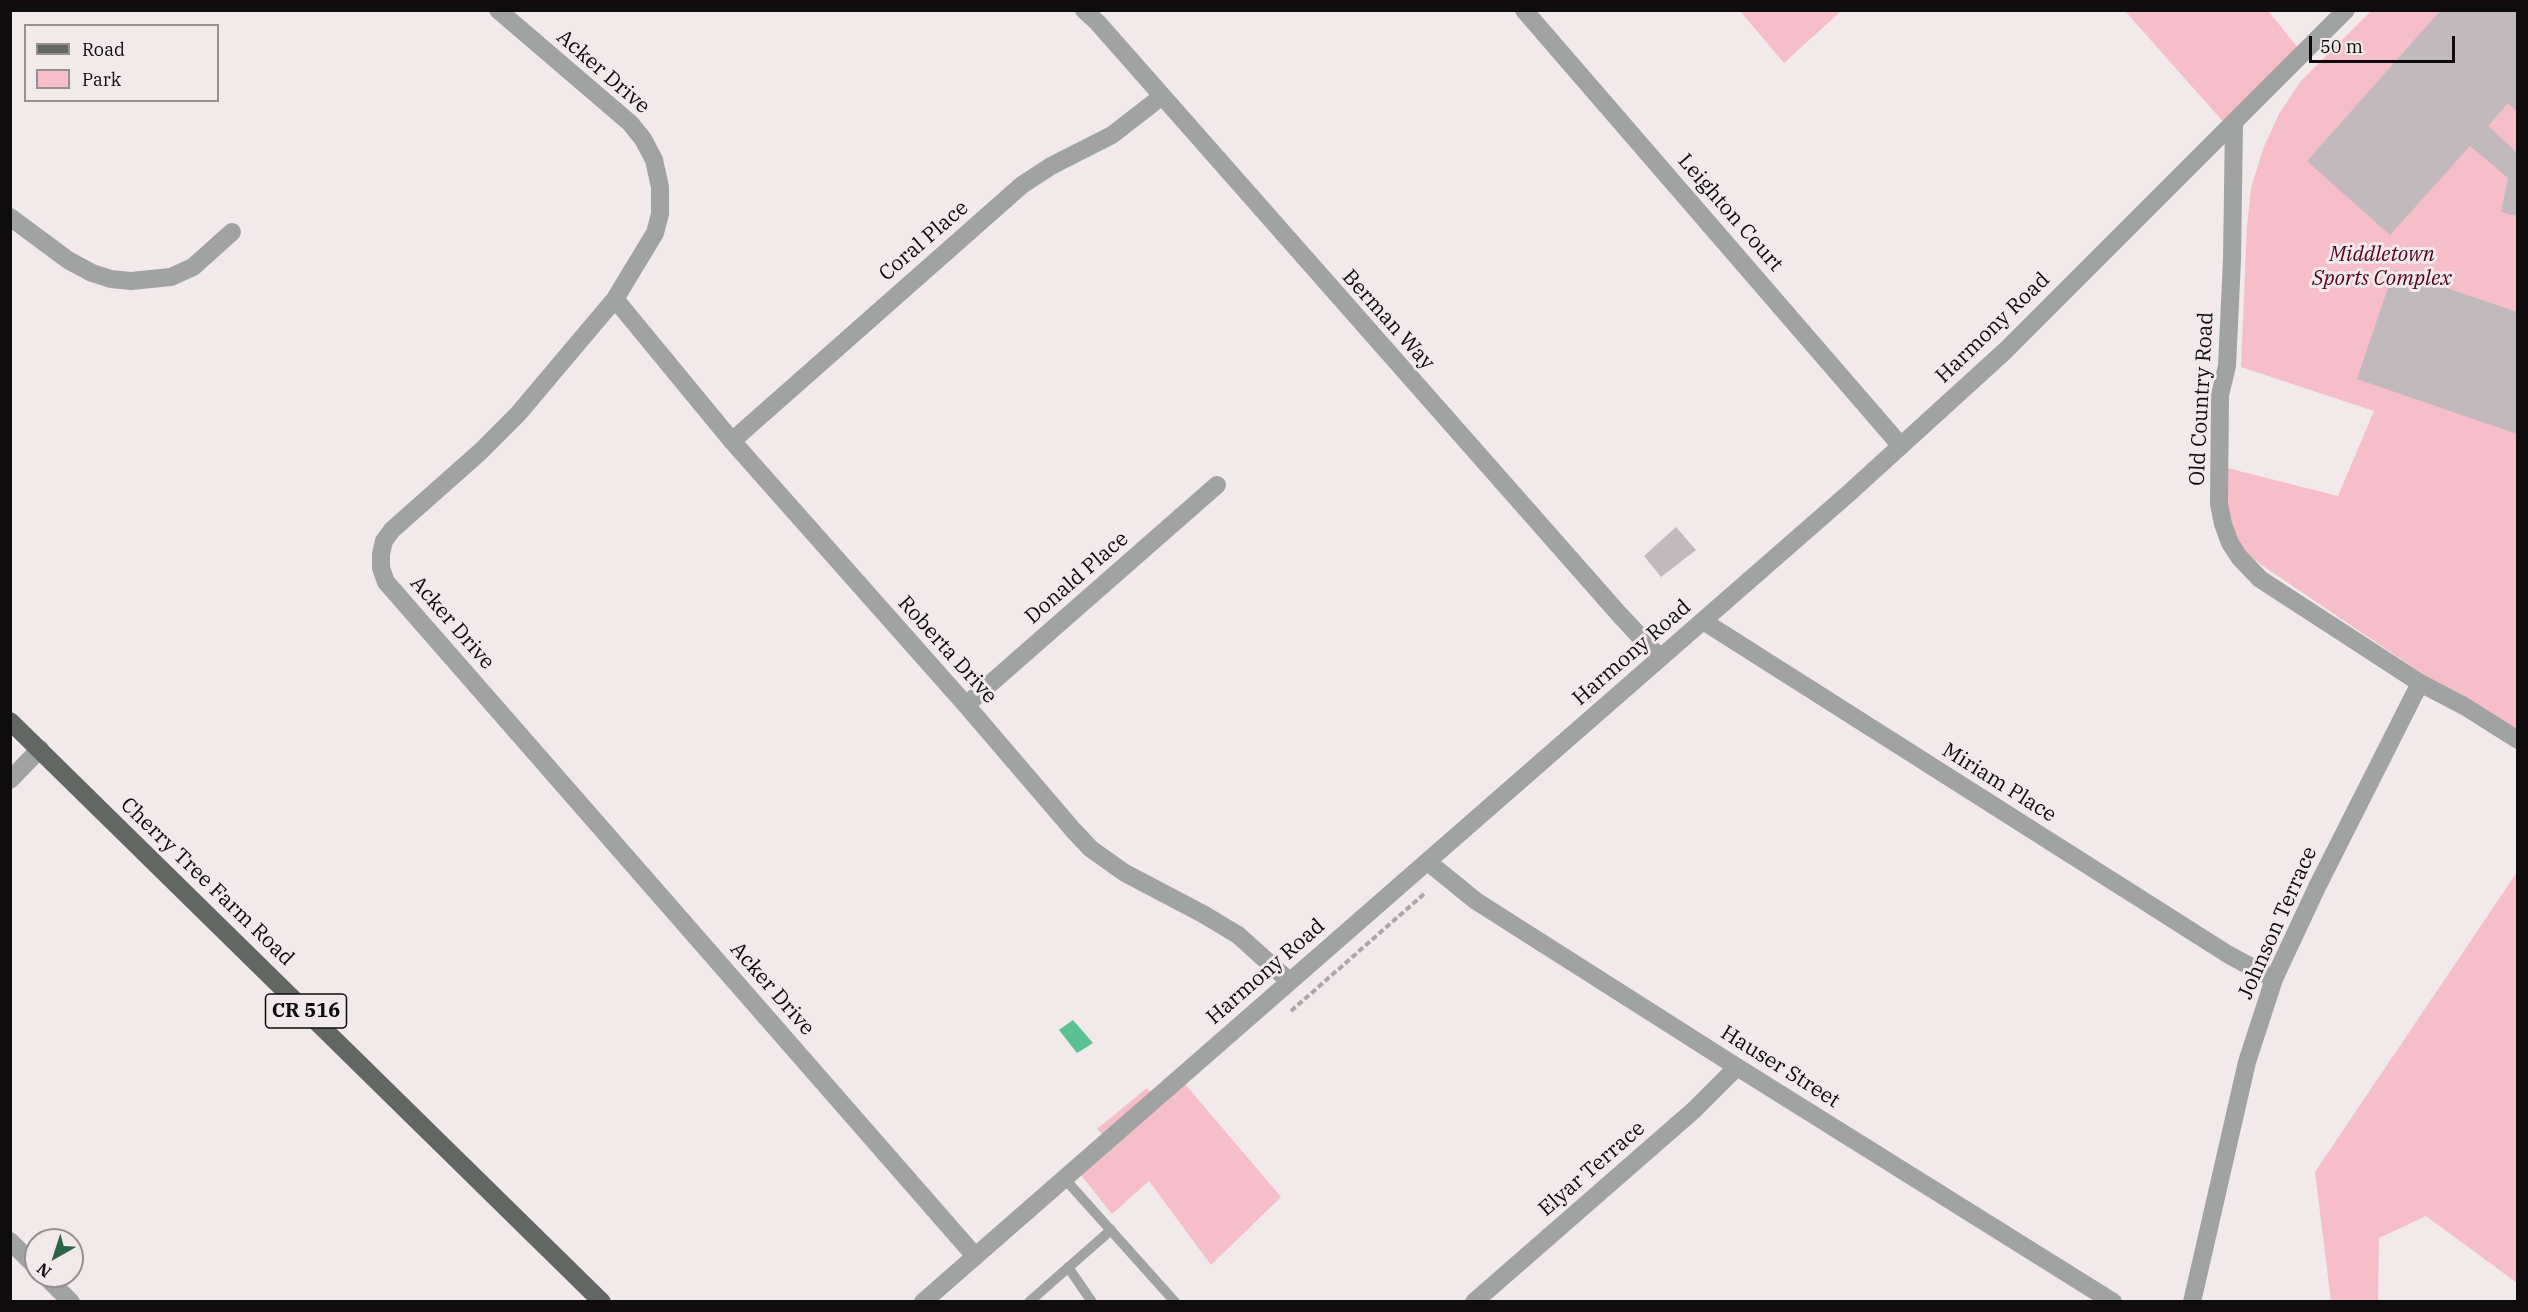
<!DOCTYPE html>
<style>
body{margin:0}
#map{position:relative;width:2528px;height:1312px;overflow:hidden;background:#f1e9ea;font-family:"IBM Plex Serif",serif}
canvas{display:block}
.frame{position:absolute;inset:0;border:12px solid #0e0c0c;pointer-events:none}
.legend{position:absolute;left:24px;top:24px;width:195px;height:78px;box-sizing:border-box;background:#f1e9ea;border:2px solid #969191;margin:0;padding:8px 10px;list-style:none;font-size:18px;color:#0e0c0c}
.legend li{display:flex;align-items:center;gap:12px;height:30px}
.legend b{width:30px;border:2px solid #969191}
.north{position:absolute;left:24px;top:1228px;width:60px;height:60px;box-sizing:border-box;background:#f1e9ea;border:2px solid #969191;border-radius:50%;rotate:219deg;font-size:16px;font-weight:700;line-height:24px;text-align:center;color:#0e0c0c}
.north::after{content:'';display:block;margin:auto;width:21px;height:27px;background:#2c6248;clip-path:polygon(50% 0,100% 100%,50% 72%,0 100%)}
.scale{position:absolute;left:2309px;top:36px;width:146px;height:27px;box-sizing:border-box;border:3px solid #0e0c0c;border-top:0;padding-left:8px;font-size:18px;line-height:21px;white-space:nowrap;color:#0e0c0c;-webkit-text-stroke:4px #f1e9ea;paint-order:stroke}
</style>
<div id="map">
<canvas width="2528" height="1312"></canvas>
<div class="frame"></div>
<ul class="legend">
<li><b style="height:8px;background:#626764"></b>Road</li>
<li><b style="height:16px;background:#f6bec8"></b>Park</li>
</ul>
<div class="north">N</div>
<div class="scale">50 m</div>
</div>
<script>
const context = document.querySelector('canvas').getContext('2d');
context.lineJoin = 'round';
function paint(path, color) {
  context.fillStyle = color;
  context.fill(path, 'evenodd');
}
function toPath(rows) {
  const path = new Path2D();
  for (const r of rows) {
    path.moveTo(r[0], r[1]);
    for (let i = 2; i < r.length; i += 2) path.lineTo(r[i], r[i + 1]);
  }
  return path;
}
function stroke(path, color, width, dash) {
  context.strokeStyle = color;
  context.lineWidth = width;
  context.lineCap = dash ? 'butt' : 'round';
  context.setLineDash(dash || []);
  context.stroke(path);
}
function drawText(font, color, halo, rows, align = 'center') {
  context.font = font + ' "IBM Plex Serif",serif';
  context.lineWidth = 6;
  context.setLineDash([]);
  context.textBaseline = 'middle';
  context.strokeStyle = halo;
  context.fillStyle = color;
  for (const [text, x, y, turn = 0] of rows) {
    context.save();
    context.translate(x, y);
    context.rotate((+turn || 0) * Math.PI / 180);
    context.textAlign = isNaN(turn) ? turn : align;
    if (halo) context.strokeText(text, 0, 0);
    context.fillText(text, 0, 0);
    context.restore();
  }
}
paint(toPath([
 [1740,11,1841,11,1784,63],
 [2125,11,2268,11,2300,50,2226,125],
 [2371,11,2517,11,2517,738,2222,538,2215,465,2338,496,2374,411,2241,367,2247,226,2251,188,2263,149,2279,114,2300,82],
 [2517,872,2517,1283,2426,1216,2379,1238,2378,1301,2331,1301,2315,1172],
 [1185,1084,1281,1197,1211,1265,1149,1181,1112,1214,1081,1175,1115,1146,1097,1129,1147,1088,1162,1104]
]), '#f6bec8');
paint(toPath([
 [1073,1020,1093,1043,1077,1053,1059,1030]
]), '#5bc190');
paint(toPath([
 [2441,10,2517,10,2517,112,2508,103,2488,126,2517,153,2517,216,2501,212,2508,178,2470,146,2390,235,2307,161],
 [2394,270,2517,312,2517,434,2357,379],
 [1676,527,1696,550,1661,577,1644,556]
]), '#c1b9bb');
stroke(toPath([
 [1291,1011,1424,894]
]), '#aca6a7', 4, [6, 3]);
stroke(toPath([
 [1064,1178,1175,1302],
 [1068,1267,1092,1302],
 [1029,1302,1111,1230]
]), '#a0a3a1', 10);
stroke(toPath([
 [498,10,630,123,643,139,654,160,660,187,660,214,655,233,615,299,518,414,480,452,392,530,384,541,381,554,381,568,386,582,975,1256],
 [1084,10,1098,23,1619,614,1660,658],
 [1524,10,1901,446],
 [2234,122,2232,260,2227,366,2220,395,2219,504,2223,524,2230,543,2239,557,2260,579,2420,683,2464,706,2518,740],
 [10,217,68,260,92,273,111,279,131,281,171,277,193,267,232,232],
 [615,299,732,441,966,705,1074,831,1091,849,1125,873,1203,914,1238,935,1289,981],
 [732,441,1022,185,1051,166,1112,135,1161,97],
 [1703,621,2229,955,2274,979],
 [966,705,1217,485],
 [10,780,40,749],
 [1428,862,1476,901,1737,1067,2113,1302],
 [10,1241,36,1267],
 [45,1276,71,1302],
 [1474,1302,1694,1110,1737,1067],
 [2192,1302,2247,1062,2274,979,2317,887,2420,683]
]), '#a0a3a1', 18);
stroke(toPath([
 [923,1302,1848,494,2005,351,2346,10]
]), '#a0a3a1', 18);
stroke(toPath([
 [10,721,602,1302]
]), '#626764', 18);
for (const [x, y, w] of [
 [306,1011,81]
]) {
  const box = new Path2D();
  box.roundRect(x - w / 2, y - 17, w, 34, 4.5);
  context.fillStyle = '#f1e9ea';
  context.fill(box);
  stroke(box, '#0e0c0c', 1.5);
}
drawText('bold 20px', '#0e0c0c', null, [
 ["CR 516",306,1011]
]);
drawText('21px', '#0e0c0c', '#f1e9ea', [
 ["Acker Drive",603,72,41],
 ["Leighton Court",1730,213,49],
 ["Coral Place",924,241,-41],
 ["Berman Way",1388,320,48],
 ["Harmony Road",1993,328,-44],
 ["Old Country Road",2202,399,-87],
 ["Donald Place",1077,578,-41],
 ["Acker Drive",452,623,49],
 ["Roberta Drive",947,650,48],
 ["Harmony Road",1632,653,-41],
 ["Miriam Place",1999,783,32],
 ["Cherry Tree Farm Road",207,882,44],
 ["Johnson Terrace",2278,923,-66],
 ["Harmony Road",1266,972,-41],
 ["Acker Drive",772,989,49],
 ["Hauser Street",1780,1067,32],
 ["Elyar Terrace",1592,1169,-41]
]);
drawText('italic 21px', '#580021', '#f1e9ea', [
 ["Middletown",2382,255],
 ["Sports Complex",2382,279]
]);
</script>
